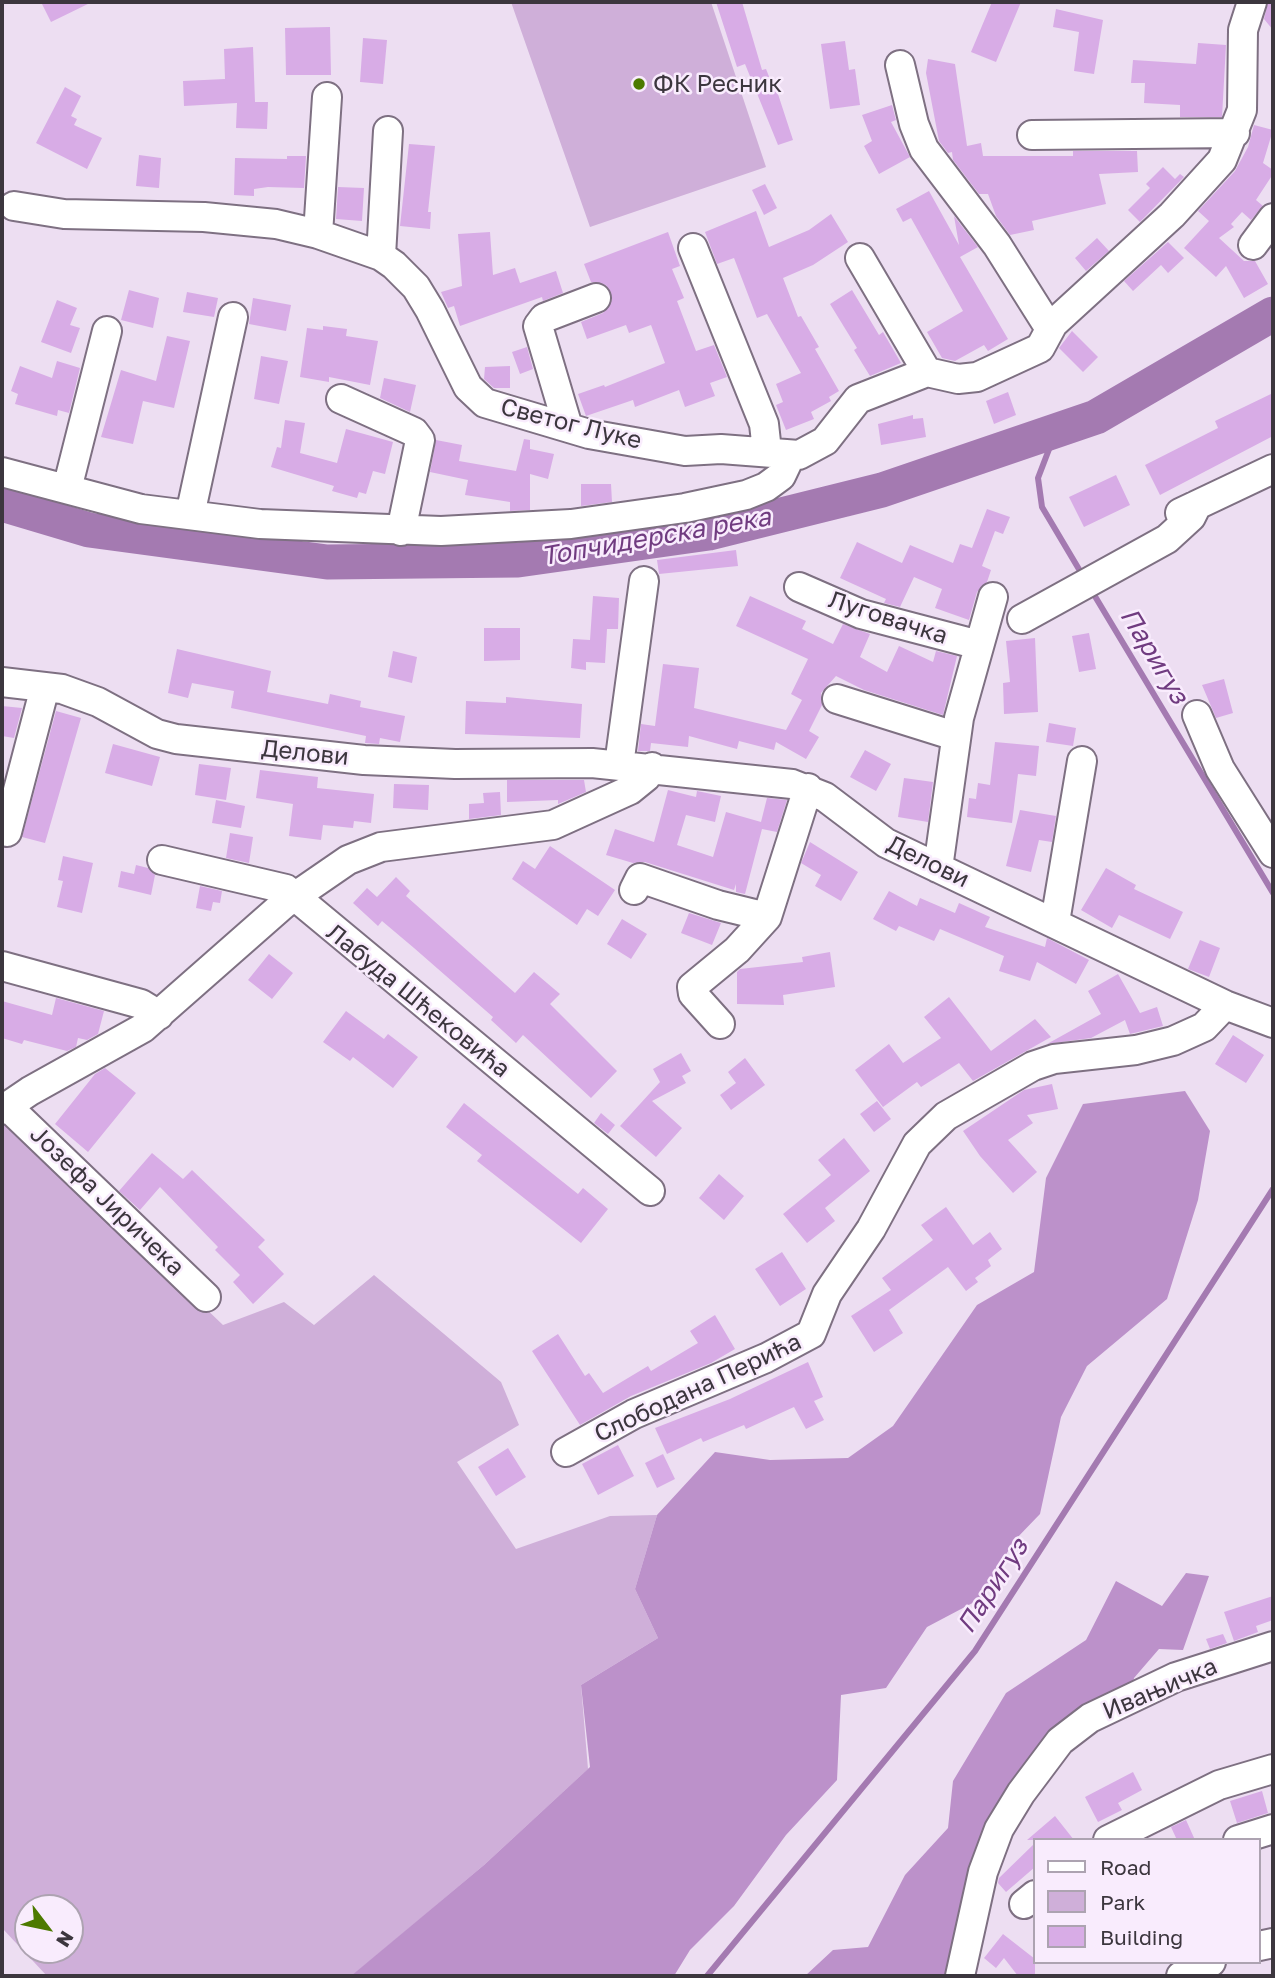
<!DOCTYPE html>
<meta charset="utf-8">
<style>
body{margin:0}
#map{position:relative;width:1275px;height:1978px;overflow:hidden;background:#eddef2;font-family:"Golos Text",sans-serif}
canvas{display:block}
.frame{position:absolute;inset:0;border:4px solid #3c363e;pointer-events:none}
.legend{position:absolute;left:1033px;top:1838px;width:228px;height:126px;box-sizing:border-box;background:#f9ecfd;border:2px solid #ada3b1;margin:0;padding:9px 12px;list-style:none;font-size:21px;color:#3c363e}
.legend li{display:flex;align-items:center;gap:14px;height:35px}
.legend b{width:35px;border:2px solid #ada3b1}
.north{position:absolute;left:14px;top:1894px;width:70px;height:70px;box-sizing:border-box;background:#f9ecfd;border:2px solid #ada3b1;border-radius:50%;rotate:122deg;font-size:19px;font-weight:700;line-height:28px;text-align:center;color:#3c363e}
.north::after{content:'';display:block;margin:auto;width:24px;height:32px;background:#4d7a00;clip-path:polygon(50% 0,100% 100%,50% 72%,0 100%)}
</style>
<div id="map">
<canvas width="1275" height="1978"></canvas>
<div class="frame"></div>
<ul class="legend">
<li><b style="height:9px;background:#fff"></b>Road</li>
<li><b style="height:19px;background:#cfafd9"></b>Park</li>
<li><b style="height:19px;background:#d8ace6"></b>Building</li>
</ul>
<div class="north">N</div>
</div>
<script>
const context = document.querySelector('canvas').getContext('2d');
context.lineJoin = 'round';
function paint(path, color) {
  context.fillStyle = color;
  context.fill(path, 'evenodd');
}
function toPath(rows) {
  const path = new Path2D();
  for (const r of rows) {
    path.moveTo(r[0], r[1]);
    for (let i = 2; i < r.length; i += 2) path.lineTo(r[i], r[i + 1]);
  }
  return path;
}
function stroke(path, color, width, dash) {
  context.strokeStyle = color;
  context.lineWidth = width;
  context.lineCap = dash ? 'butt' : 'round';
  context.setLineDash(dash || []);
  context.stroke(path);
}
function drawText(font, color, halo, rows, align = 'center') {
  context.font = font + ' "Golos Text",sans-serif';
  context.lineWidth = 5;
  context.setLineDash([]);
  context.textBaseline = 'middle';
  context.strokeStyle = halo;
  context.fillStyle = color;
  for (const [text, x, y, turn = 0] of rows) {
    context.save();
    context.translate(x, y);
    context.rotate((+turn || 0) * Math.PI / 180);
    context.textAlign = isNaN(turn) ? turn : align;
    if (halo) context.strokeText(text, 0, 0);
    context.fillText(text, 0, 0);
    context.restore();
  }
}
paint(toPath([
 [511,2,711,2,766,167,590,227],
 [2,1114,223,1325,284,1302,314,1325,374,1275,501,1382,519,1425,457,1462,516,1549,610,1516,657,1515,635,1589,658,1638,581,1685,588,1769,484,1865,352,1976,47,1976,2,1928],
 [28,1908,70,1908,70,1950,28,1950]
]), '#cfafd9');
paint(toPath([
 [1185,1091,1210,1131,1198,1200,1167,1299,1087,1366,1061,1417,1040,1514,1014,1541,980,1599,927,1627,886,1688,841,1695,837,1780,786,1835,734,1906,690,1950,674,1976,351,1976,484,1865,590,1767,581,1685,658,1638,635,1589,657,1515,715,1452,770,1460,848,1458,893,1426,977,1305,1034,1272,1046,1178,1083,1104],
 [1186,1573,1209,1576,1183,1650,1159,1649,1134,1678,1130,1698,1021,1793,960,1976,805,1976,833,1950,868,1947,905,1875,948,1828,953,1781,1006,1693,1086,1640,1116,1581,1162,1606]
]), '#bc91ca');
stroke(toPath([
 [1056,431,1038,478,1042,507,1083,576],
 [1090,588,1273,893],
 [707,1976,975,1651,1273,1189]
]), '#a47ab1', 6);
stroke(toPath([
 [2,504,89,530,327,562,518,560,709,533,882,490,1096,417,1273,314]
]), '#a47ab1', 35);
paint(toPath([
 [41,2,92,2,51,22],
 [716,2,742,2,762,70,766,69,774,89,776,88,793,140,778,145,745,64,737,67],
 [992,2,1021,2,996,62,971,52],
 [1268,2,1273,2,1273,30,1264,19],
 [1056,9,1103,20,1094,74,1074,71,1079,32,1053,27],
 [330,27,331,75,286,75,285,28],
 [363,38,387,40,383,84,360,82],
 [845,41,849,70,855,69,860,105,830,109,821,44],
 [1198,43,1226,45,1222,117,1180,117,1180,105,1144,103,1145,83,1131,83,1133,60,1196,64],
 [253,47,255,102,268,102,267,129,236,128,237,103,184,106,183,81,225,79,224,49],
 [928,59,955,64,967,146,981,143,983,156,1073,156,1073,151,1137,151,1138,172,1099,174,1106,204,1032,221,1034,230,1010,235,996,216,988,194,979,194,953,160,952,152,948,153,939,141,926,73],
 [65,87,81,96,71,116,77,119,74,125,102,138,87,169,36,143],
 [892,105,896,120,891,122,910,157,879,174,864,146,872,141,862,115],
 [1254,125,1273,130,1263,163,1273,170,1273,174,1256,200,1263,206,1251,220,1242,212,1231,224,1234,227,1219,238,1244,261,1255,261,1268,284,1244,298,1226,266,1216,277,1184,248,1209,221,1198,211,1235,171,1248,147],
 [409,144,435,146,428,212,431,212,430,229,400,226],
 [139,155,161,158,159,188,136,186],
 [287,156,306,156,304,188,268,187,254,189,254,196,234,195,235,158,287,159],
 [1163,167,1175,179,1180,174,1184,177,1140,222,1128,210,1150,188,1146,184],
 [765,184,777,208,764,215,752,190],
 [338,187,364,188,362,221,336,219],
 [929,191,959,245,954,216,978,247,960,257,1008,339,988,351,984,345,955,361,942,358,927,332,963,311,911,218,903,222,896,209],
 [756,211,769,247,809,230,831,214,848,242,813,265,783,278,798,317,801,316,819,347,815,349,839,391,829,397,831,401,811,412,814,419,786,430,776,405,783,402,776,384,801,373,767,314,757,318,734,258,717,264,705,232],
 [490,232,493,275,515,268,520,283,556,271,563,293,543,301,542,297,460,326,454,306,448,308,441,292,462,286,458,234],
 [668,232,680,266,672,269,684,298,677,301,696,351,714,345,727,377,710,383,715,396,685,407,679,390,635,407,633,400,586,416,578,394,604,385,605,387,665,363,651,325,629,333,626,325,587,339,581,322,603,313,612,300,606,285,591,282,584,264],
 [1097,238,1109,251,1086,271,1075,258],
 [1168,242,1184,258,1168,273,1161,265,1133,291,1124,281],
 [129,290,159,298,153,328,121,320],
 [852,290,879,335,883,332,901,363,870,376,854,350,857,348,830,304],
 [187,292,218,298,214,317,183,312],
 [253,298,291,305,286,331,249,324],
 [57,300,77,308,70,325,80,328,71,353,41,342],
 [323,326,347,329,346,336,378,341,370,385,329,377,329,382,300,377,307,328,323,330],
 [1072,331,1098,357,1083,372,1059,348],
 [167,336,190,341,174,408,143,401,133,444,101,437,121,370,156,381],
 [527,347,533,369,520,374,512,352],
 [261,356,288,361,279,404,254,399],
 [57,361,80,368,69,413,58,410,57,416,15,404,18,394,11,391,20,366,52,378],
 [510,366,510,388,494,388,484,379,485,367],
 [384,378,416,385,410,412,380,398],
 [1008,392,1016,415,994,424,986,401],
 [1273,393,1273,436,1160,495,1145,465,1218,428,1215,421],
 [913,415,913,419,923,418,926,437,881,445,878,424],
 [285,420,305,423,300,453,337,463,346,429,393,442,385,474,373,471,366,494,359,492,357,498,332,491,334,486,271,467,277,447,281,448],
 [524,439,530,440,530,449,554,454,548,479,530,474,530,510,510,511,510,502,465,495,468,480,430,472,436,440,462,445,459,461,516,471],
 [1116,475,1130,505,1084,527,1069,497],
 [581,484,611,484,612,502,581,506],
 [987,509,1010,517,1003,534,995,531,982,566,991,570,987,582,977,592,969,620,935,608,942,589,914,577,900,607,884,603,886,599,840,578,857,542,902,563,910,545,953,563,960,544,972,548],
 [736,550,738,566,659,574,657,560],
 [593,596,619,598,618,629,607,629,605,663,586,662,586,670,571,668,573,639,590,640],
 [750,596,806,621,802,629,833,644,843,624,870,634,860,657,887,672,899,646,933,662,936,651,957,656,943,715,864,690,836,676,821,693,822,705,809,731,819,737,806,759,776,742,774,750,739,741,737,749,689,736,688,747,651,743,650,751,638,751,641,724,655,726,663,664,699,668,694,708,786,730,802,700,791,694,808,659,736,626],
 [484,628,520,628,520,660,484,661],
 [1089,633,1096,669,1079,672,1072,636],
 [1035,638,1038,712,1004,714,1003,683,1010,682,1006,641],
 [177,649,271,671,267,692,328,704,330,694,361,701,360,707,405,716,400,742,380,738,379,744,365,743,366,736,231,708,234,691,192,683,188,698,168,693],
 [393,651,417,657,412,683,388,677],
 [1224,679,1233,713,1216,718,1202,685],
 [506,697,582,704,580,738,465,734,466,701,506,703],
 [2,706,22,708,14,738,2,736],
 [56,711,81,718,45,843,22,837],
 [1049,723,1076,728,1073,746,1046,742],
 [995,742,1039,746,1036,776,1018,774,1012,823,967,817,969,798,976,799,978,783,990,785],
 [113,744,160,757,152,786,105,773],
 [865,750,891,764,876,791,850,777],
 [199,764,231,768,226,800,195,795],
 [260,770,318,777,317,788,374,794,371,823,354,821,353,828,323,825,321,840,289,836,293,804,256,798],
 [904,778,933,782,928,822,898,817],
 [507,780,584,780,586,792,558,804,558,800,507,802],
 [394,784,429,785,428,810,393,808],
 [668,790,696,797,697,791,721,796,715,822,686,815,677,845,713,857,726,812,761,822,767,798,787,800,777,832,762,829,745,894,736,892,736,884,734,890,645,862,633,863,606,855,615,829,654,842],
 [500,792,501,815,469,819,469,804,484,803,483,793],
 [216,800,245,806,241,828,212,823],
 [1020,810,1056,816,1052,842,1039,840,1031,872,1006,866],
 [230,833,253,837,249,863,226,858],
 [810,842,858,872,841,901,815,886,821,875,801,863],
 [550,846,615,890,598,916,587,909,577,925,512,879,523,861,535,869],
 [63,856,93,863,82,913,57,907,63,881,58,880],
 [136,865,148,868,155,875,151,895,118,887,121,871,134,874],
 [1106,868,1136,885,1134,889,1183,912,1170,939,1119,915,1112,928,1081,910],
 [396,877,410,891,406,896,515,993,534,972,560,994,550,1004,617,1071,591,1098,523,1035,516,1043,491,1020,493,1017,414,948,382,921,378,926,353,903,367,888,377,897],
 [200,886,222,891,220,903,213,902,211,911,196,908],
 [889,891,917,906,920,898,955,913,959,903,990,917,985,927,1045,947,1047,938,1089,960,1076,984,1037,962,1030,981,999,971,1004,956,940,929,934,941,899,926,896,931,873,919],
 [689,913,721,923,712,945,681,933],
 [622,919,647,934,631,959,607,944],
 [1200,940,1220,948,1209,977,1188,969],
 [830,952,835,987,783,995,784,1005,737,1004,737,972,740,969,803,962,802,957],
 [269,954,293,973,272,999,248,980],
 [1118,974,1140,1013,1157,1007,1163,1026,1130,1034,1125,1020,1091,1038,1047,1044,1101,1014,1088,991],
 [949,997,991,1051,1035,1019,1051,1037,973,1081,959,1063,921,1087,917,1082,883,1107,855,1070,889,1044,903,1063,941,1038,924,1017],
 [56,998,104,1011,98,1034,87,1040,78,1038,76,1047,67,1051,24,1040,22,1044,2,1038,2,1001,52,1015],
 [346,1011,384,1039,388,1034,418,1057,393,1088,353,1057,350,1061,323,1042],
 [1233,1035,1264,1055,1246,1083,1215,1064],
 [681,1053,691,1071,682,1076,686,1083,652,1101,682,1128,656,1157,620,1126,660,1082,653,1069],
 [745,1058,765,1085,731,1110,720,1095,736,1083,728,1072],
 [105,1068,136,1093,88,1152,55,1124,95,1074],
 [1052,1084,1058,1109,1027,1115,1033,1123,1008,1140,1037,1172,1013,1193,980,1156,963,1131,1024,1090],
 [877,1101,891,1119,874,1132,860,1114],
 [464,1103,578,1194,583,1188,608,1209,581,1243,477,1161,482,1155,446,1127],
 [601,1113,615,1125,608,1134,594,1123],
 [844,1138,870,1171,825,1208,835,1221,807,1243,783,1214,831,1175,818,1160],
 [152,1153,183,1179,192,1170,265,1240,258,1247,284,1274,253,1304,233,1282,240,1275,215,1250,218,1247,160,1187,140,1210,119,1191],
 [719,1174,744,1196,724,1220,699,1198],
 [946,1207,973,1245,990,1232,1002,1249,988,1260,991,1266,975,1278,978,1282,966,1291,948,1267,889,1310,903,1333,874,1352,851,1316,891,1290,882,1278,933,1240,921,1225],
 [782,1252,806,1289,780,1306,755,1269],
 [715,1315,735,1349,711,1363,631,1396,580,1425,532,1351,558,1334,585,1376,589,1373,603,1393,648,1366,651,1371,698,1343,690,1331],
 [808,1362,823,1397,814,1401,824,1420,806,1429,794,1407,746,1429,744,1425,703,1442,701,1438,667,1454,655,1428,730,1399],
 [618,1445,634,1476,598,1495,582,1464],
 [508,1448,526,1477,496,1496,478,1467],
 [663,1454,675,1479,657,1488,645,1463],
 [1273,1596,1273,1620,1256,1626,1258,1632,1234,1641,1224,1612],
 [1223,1634,1227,1643,1210,1649,1206,1639],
 [1133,1772,1142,1790,1118,1803,1122,1810,1098,1822,1085,1797],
 [1262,1791,1268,1813,1237,1823,1230,1801],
 [1055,1816,1074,1840,1027,1840],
 [1186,1820,1195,1840,1177,1840,1171,1827],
 [1035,1843,1035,1867,1006,1892,998,1883,999,1878],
 [1003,1934,1035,1959,1035,1976,1018,1976,1004,1958,996,1968,984,1958]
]), '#d8ace6');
const minor = toPath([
 [900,65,914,124,924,149,997,245,1050,329],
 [1032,135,1235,133],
 [14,206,64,214,204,217,276,224,318,234,381,256,394,265,416,287,430,310,468,387,485,403,589,434,685,451,721,449,799,455,825,441,858,399,927,372,958,379,977,377,1040,348,1053,324,1172,215,1222,160,1242,110,1243,30,1252,2],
 [318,234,327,97],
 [1253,245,1273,218],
 [693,248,764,424,767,451],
 [381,256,388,131],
 [860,258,927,372],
 [341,399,414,432,420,440,401,531],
 [568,427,538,326,544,318,596,298],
 [2,472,141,509,260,524,441,531,571,524,685,508,746,495,766,487,781,476,791,455],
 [67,489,107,331],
 [1180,513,1273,469],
 [190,515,233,317],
 [799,587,861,614,979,645],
 [1022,619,1167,539,1191,517,1197,505],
 [2,682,62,689,98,702,157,734,176,739,364,760,455,764,592,763,792,784,825,797,886,843,1225,1005,1273,1023],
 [837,699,955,736],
 [1197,715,1220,769,1273,853],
 [619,765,644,581],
 [7,832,45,687],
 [162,860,286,889,650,1191],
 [938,868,959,718,993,597],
 [634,890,640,878,718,905,767,917],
 [1055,922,1082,761],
 [2,966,141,1004,159,1015],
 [720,1024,693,994,692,987,737,950,767,917,808,788],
 [7,1106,206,1297],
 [2,1110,30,1091,143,1028,284,904,348,860,381,847,553,825,630,790,646,777,652,767],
 [566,1452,634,1414,766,1358,811,1334,827,1294,871,1229,917,1144,946,1116,1033,1066,1054,1059,1136,1050,1173,1041,1204,1027,1225,1005],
 [1108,1840,1219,1785,1273,1769],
 [1238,1840,1273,1829],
 [1024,1904,1035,1895],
 [1259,1946,1273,1943],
 [960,1976,983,1872,999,1829,1021,1793,1060,1741,1090,1718,1176,1677,1273,1646],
 [1181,1976,1211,1962]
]);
stroke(minor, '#7e7082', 32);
stroke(minor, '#fff', 28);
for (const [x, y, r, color] of [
 [639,84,7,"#4d7a00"]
]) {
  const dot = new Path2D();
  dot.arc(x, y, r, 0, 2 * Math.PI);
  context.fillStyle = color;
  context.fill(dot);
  stroke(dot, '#f9ecfd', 2.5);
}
drawText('24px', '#3c363e', '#f9ecfd', [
 ["ФК Ресник",653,84]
], 'left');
drawText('24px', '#3c363e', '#f9ecfd', [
 ["Светог Луке",571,424,14],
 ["Луговачка",888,618,18],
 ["Делови",305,753,6],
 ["Делови",928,862,26],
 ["Лабуда Шћековића",418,1001,39],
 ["Јозефа Јиричека",107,1201,44],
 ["Слободана Перића",698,1388,-25],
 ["Ивањичка",1160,1689,-23]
]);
drawText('italic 26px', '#703b80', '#f9ecfd', [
 ["Топчидерска река",656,537,-10],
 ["Паригуз",1154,656,59],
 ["Паригуз",993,1586,-57]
]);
</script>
